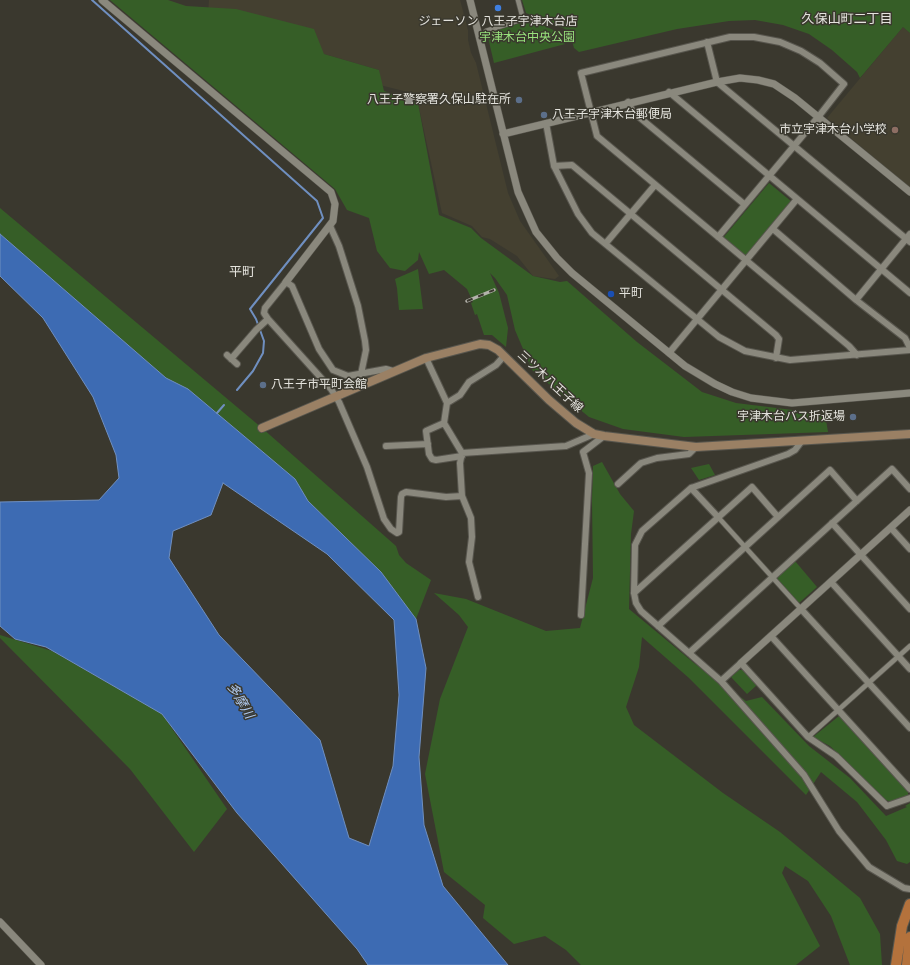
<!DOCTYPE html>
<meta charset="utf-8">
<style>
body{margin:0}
canvas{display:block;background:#3a382e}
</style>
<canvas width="910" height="965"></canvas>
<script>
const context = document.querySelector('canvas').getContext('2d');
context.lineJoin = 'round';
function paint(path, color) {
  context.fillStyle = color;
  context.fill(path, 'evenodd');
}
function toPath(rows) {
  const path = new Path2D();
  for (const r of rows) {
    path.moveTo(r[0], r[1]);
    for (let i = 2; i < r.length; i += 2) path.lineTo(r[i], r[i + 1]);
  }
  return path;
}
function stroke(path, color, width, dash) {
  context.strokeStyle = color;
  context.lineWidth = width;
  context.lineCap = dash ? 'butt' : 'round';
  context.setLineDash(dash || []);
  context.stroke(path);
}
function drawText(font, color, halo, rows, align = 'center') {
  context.font = font + ' "Space Grotesk","Noto Sans JP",sans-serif';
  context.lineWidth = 3;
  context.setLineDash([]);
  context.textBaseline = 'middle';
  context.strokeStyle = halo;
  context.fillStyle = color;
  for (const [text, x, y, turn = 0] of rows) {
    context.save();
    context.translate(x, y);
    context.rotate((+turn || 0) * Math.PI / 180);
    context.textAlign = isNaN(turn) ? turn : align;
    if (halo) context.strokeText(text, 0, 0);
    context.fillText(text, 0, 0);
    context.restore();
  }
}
paint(toPath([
 [209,0,460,0,468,30,468,40,471,53,476,63,508,193,520,221,559,276,555,279,533,276,517,256,490,239,482,237,472,226,442,213,416,94,380,85,379,70,324,54,208,15],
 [903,27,910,33,910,188,827,118]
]), '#444030');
paint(toPath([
 [110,0,168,0,186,6,236,9,314,29,324,54,379,70,384,91,418,103,439,215,471,228,481,238,533,276,560,282,567,281,637,342,702,392,736,403,825,414,828,432,684,437,623,429,589,417,532,370,515,330,507,295,495,278,490,273,499,293,508,328,506,347,492,335,484,335,477,314,475,315,471,303,473,302,467,289,444,270,429,274,419,252,418,260,405,271,390,268,377,251,369,218,347,210,335,189],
 [522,0,910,0,910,33,903,27,860,78,857,72,832,50,809,34,783,25,755,20,729,21,677,29,579,52,574,48,571,37,565,29,526,13],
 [531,20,560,33,565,44,494,63,487,33],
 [769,183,792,202,747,258,723,238],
 [0,208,262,428,396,546,399,555,406,563,431,580,416,619,381,572,308,501,295,479,188,389,166,378,0,234],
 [418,269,423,309,399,310,397,288,395,279],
 [602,462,620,494,634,511,631,534,629,609,694,663,746,701,762,697,809,746,850,778,886,816,907,807,905,806,910,803,910,862,907,864,897,861,886,840,857,802,821,772,806,795,689,678,642,637,639,667,626,707,634,725,723,793,780,832,860,898,880,934,882,965,850,965,831,916,808,881,785,866,782,873,820,946,796,965,581,965,566,950,545,936,514,944,483,918,485,905,444,872,425,774,440,699,468,627,459,615,434,593,466,599,546,631,580,628,593,578,592,500,593,466],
 [709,464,715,475,699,480,691,468],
 [795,561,817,587,799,603,775,579],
 [0,635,52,651,162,714,227,809,194,852,130,769,0,638],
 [739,670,744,670,757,685,747,694,731,677],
 [839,716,908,792,908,797,893,802,885,800,830,746,813,737]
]), '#365e27');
const water = toPath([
 [0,234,166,378,188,389,295,479,308,501,381,572,416,619,426,668,419,757,424,825,443,886,508,965,368,965,357,949,237,813,162,714,46,647,15,639,0,626,0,502,99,500,119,478,116,455,93,397,43,318,0,276,0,234],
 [223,483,327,554,394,620,399,695,393,766,369,846,349,838,320,740,219,635,169,558,173,531,211,515,223,483]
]);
paint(water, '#3d6bb3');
stroke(water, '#6f8fc0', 1);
stroke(toPath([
 [92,0,317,201,323,218,250,309,256,319,264,341,263,353,253,371,237,390],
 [217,413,224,405]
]), '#6f8fc0', 2);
const pedestrian = toPath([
 [486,31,523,19,518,0],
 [718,517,801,609],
 [808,737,910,646]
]);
const minor = toPath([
 [707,42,717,82,910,242],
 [669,92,910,293],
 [628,102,633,112,744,204],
 [546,123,554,166,578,214,592,233,719,337,745,351,790,360,910,350],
 [554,166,572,165,776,335,779,339,776,358],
 [330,226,339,246,358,306,365,341,366,350,361,374],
 [773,229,856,300,905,338,910,348],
 [718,237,819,116,844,84,820,63,801,51,780,42,754,37,730,37,581,73,597,136,849,346,857,355],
 [606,243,655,185],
 [856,300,910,234],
 [669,353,797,199],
 [227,355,237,364],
 [426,358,447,403,444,423,462,453,460,463,462,496,471,518,472,537,469,562,478,597],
 [231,359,256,330,268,319],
 [393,371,386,369,348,376,333,370,319,349,292,286,286,282,265,308,264,313,268,319,331,389,339,402,367,467,384,519,391,529,397,533,399,532,401,497,402,494,406,492,446,497,462,496],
 [447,403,460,395,469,382,496,365,504,356],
 [444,423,426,431,429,454,432,459,436,460,462,456],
 [801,442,795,450,788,454,691,488,642,531,635,545,634,593,636,603,641,611,721,681,804,775,839,831,869,867,904,888,910,889],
 [386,446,428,444],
 [462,453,566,446,594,434],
 [618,484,641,463,657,458,689,454,696,447],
 [691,488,718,517],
 [832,523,910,609],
 [891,528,910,549],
 [831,582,910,669],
 [634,593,752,487,778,517],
 [801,609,910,728],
 [581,615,589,473,583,452,604,436],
 [658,626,830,470,857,501],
 [771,636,910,789],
 [689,653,892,469,910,489],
 [721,681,741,663,808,737,836,756,887,806,910,798]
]);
const tertiary = toPath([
 [102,0,331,192,335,204,333,221,286,282],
 [470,0,518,192,536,232,557,258,572,273,685,366,715,384,732,392,751,398,792,403,910,393],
 [503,134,717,82,740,78,758,80,774,84,795,98,910,192],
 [741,663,910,510],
 [0,922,41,965]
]);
const secondary = toPath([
 [262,428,426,358,480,344,489,345,498,350,549,400,576,423,594,434,604,436,696,447,910,434]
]);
const trunk = toPath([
 [896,965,902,926,910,904],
 [907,965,910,937]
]);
stroke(pedestrian, '#58564e', 6);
stroke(minor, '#58564e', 8);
stroke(tertiary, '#58564e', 8);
stroke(secondary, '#58564e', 10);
stroke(trunk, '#58564e', 12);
stroke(pedestrian, '#8a887d', 4.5);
stroke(minor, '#8a887d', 6);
stroke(tertiary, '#8a887d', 7);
stroke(secondary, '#9a8064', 8);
stroke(trunk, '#b4723c', 10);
const rail = toPath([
 [467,301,494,290]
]);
stroke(rail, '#b3b2ab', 3.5);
stroke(rail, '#3a382e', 2, [6]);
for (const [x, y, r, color] of [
 [498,8,4,"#3f7fe0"],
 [519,100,4,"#5c6f8a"],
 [544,115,4,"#5c6f8a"],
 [895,130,4,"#8d6e63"],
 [611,294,4,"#1a4fb4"],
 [263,385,4,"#5c6f8a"],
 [853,417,4,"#5c6f8a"]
]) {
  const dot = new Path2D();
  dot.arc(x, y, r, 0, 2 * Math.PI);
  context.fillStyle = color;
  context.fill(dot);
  stroke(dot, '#3a382e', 1.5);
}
drawText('12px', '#e4e3dd', '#3a382e', [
 ["ジェーソン 八王子宇津木台店",498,22,"center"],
 ["八王子警察署久保山駐在所",511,100],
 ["八王子宇津木台郵便局",552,115,"left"],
 ["市立宇津木台小学校",887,130],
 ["平町",619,294,"left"],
 ["八王子市平町会館",271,385,"left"],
 ["宇津木台バス折返場",845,417]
], 'right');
drawText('12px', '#98e27c', '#3a382e', [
 ["宇津木台中央公園",527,38]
]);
drawText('12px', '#e4e3dd', '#3a382e', [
 ["三ツ木八王子線",550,382,43]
]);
drawText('13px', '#e4e3dd', '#3a382e', [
 ["久保山町二丁目",847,19],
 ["平町",242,272]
]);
drawText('italic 13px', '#b0caf0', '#3a382e', [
 ["多摩川",240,701,59]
]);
</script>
